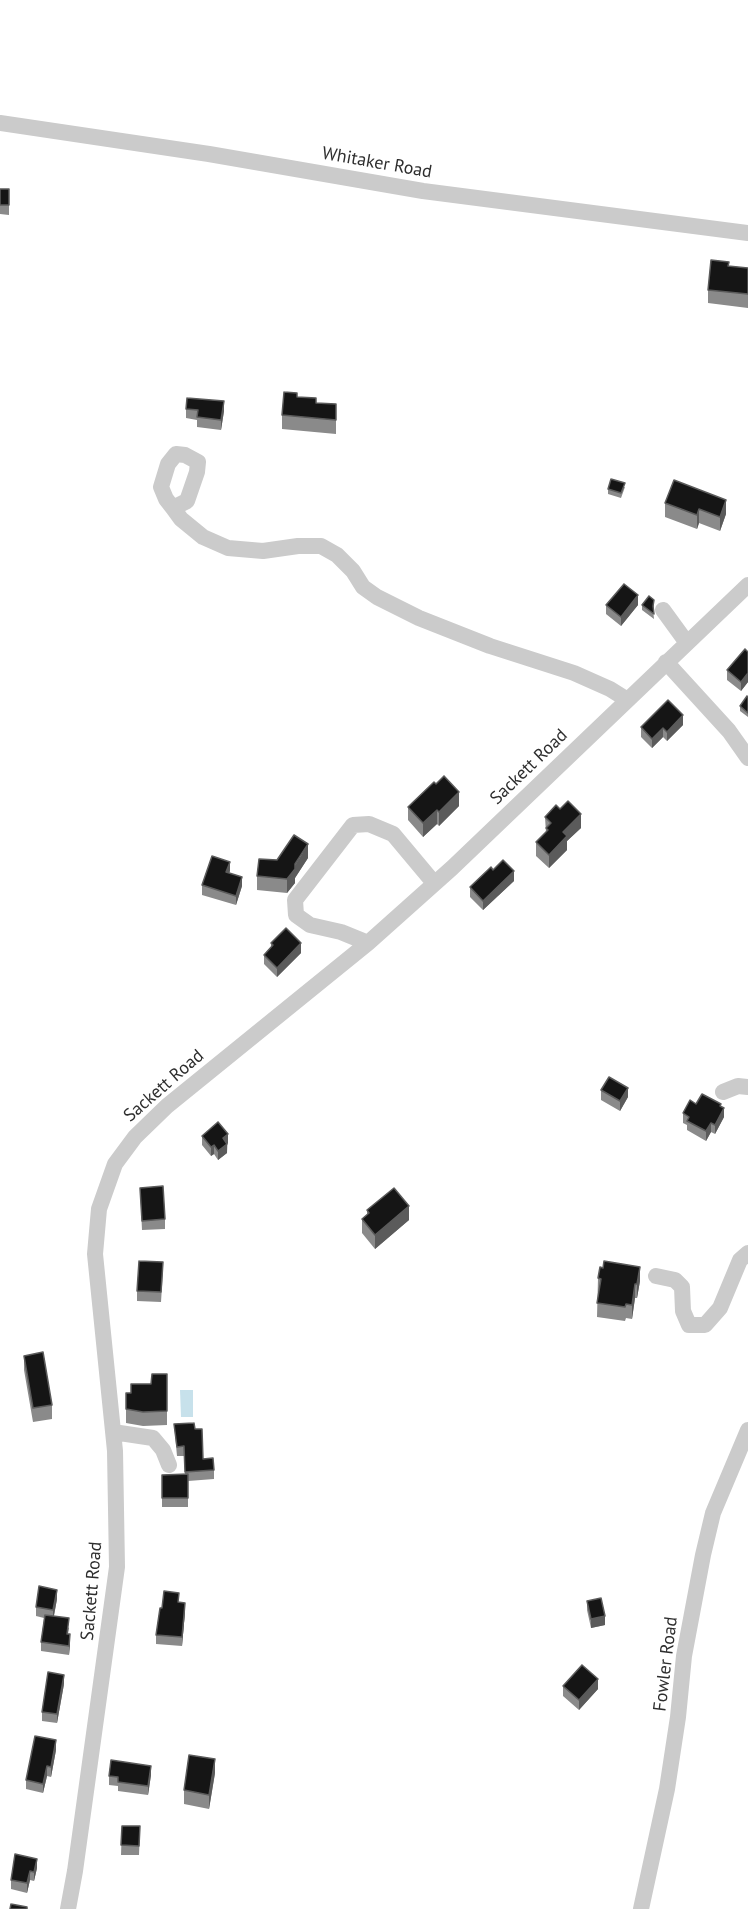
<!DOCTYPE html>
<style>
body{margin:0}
canvas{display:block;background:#fff}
</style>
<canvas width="748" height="1909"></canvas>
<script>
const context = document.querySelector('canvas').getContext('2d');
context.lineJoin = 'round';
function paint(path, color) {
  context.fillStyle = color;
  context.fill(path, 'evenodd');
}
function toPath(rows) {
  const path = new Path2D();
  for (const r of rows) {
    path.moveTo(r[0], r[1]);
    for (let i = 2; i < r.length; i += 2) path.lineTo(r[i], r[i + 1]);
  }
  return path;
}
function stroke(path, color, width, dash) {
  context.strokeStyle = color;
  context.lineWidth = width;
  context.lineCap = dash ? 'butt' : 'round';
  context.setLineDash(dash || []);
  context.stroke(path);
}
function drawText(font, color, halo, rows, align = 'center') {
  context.font = font + ' "PT Sans",sans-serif';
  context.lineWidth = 6;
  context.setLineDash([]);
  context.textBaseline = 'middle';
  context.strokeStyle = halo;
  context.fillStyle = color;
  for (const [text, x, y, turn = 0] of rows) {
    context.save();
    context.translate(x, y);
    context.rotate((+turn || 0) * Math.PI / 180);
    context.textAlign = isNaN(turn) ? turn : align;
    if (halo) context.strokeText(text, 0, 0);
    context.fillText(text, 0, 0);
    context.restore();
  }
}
paint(toPath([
 [180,1390,193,1390,193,1417,181,1417]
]), '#c7e1eb');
stroke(toPath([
 [0,123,209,154,423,191,748,233],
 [173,508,187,501,197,472,198,462,185,455,176,454,168,464,161,487,166,499,173,508,181,519,203,537,228,548,263,551,298,546,321,546,337,555,353,571,363,587,377,597,419,618,490,646,574,673,610,689,626,699],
 [663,610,687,643],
 [666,662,729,731,748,758],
 [368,943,341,932,310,925,296,915,295,900,353,825,369,824,393,834,434,883],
 [723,1092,738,1086,748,1087],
 [656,1276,675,1280,682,1287,683,1311,689,1325,705,1325,720,1308,740,1260,748,1253],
 [113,1432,153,1438,163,1450,169,1465],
 [68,1909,75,1871,117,1567,115,1451,95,1254,99,1209,115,1164,135,1137,167,1106,368,943,452,868,748,585],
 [641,1909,667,1789,678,1717,684,1656,703,1555,713,1513,748,1430]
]), '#cbcbcb', 16);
paint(toPath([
 [0,189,9,189,9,215,0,214],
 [729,266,748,268,748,308,708,303,708,290],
 [297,397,336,418,336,434,282,429,282,415],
 [186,409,224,411,221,430,197,427,197,420,186,418],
 [625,487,621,498,608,494,608,489],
 [665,503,726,514,720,531,699,523,697,529,665,517],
 [606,605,638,605,621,626,606,614],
 [642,605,654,605,653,609,654,619,642,610],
 [748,652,748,682,741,691,727,680,727,670],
 [748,697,748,717,740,711,740,706],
 [683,725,667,741,663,737,652,748,641,737,641,727],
 [436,784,459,806,439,826,437,824,423,837,408,820,408,807],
 [545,817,581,828,567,841,567,850,549,868,536,856,536,842,546,833],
 [308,858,295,878,295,883,287,893,257,890,257,876,277,860],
 [493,870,514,881,483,910,470,897,470,887],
 [230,871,229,873,242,886,236,905,202,895,202,885],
 [271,943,301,953,277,977,264,964,264,955,271,947],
 [601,1090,628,1097,620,1111,601,1100],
 [696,1104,721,1106,724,1117,715,1134,711,1132,706,1141,687,1130,687,1125,683,1123,683,1113],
 [228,1134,227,1153,218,1160,214,1154,211,1156,202,1145,202,1136],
 [140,1188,165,1219,165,1229,142,1230],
 [367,1210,409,1220,375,1249,362,1233,362,1219,367,1215],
 [163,1271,161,1302,137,1301,137,1291],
 [598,1278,640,1281,637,1298,635,1298,632,1319,626,1318,625,1321,597,1317],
 [24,1356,52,1405,52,1419,33,1422,24,1370],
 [167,1374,167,1425,143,1426,126,1423,126,1393,131,1393,151,1384],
 [174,1424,195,1429,203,1459,214,1470,214,1479,188,1481,188,1507,162,1507,162,1475,185,1474,184,1456,177,1456],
 [57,1599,54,1616,69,1628,68,1634,70,1644,69,1655,41,1651,41,1642,44,1618,36,1616,36,1607],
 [587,1601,605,1625,591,1628,587,1610],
 [179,1602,185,1612,182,1646,156,1644,156,1635,162,1608],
 [64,1684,57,1723,42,1721,42,1712],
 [563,1686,598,1689,579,1710,563,1696],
 [56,1750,51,1777,47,1776,43,1793,26,1789,26,1780],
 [215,1773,209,1809,184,1804,184,1790],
 [151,1775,148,1795,118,1791,118,1786,109,1785,109,1776],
 [122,1826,140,1826,139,1855,121,1855],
 [37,1868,34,1881,30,1880,27,1893,11,1889,11,1880]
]), '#8a8a8a');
paint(toPath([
 [224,401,224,411,221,430,221,420],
 [726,500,726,514,720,531,720,517],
 [699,509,699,523,697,529,697,515],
 [638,595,638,605,621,626,621,617],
 [748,673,748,682,741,691,741,682],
 [683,715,683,725,667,741,667,732],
 [663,728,663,737,652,748,652,739],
 [459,792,459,806,439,826,439,812],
 [437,810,437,824,423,837,423,823],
 [581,814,581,828,567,841,567,850,549,868,549,855,563,832],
 [308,844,308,858,295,878,295,883,287,893,287,879],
 [230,862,230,871,226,881,226,872],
 [514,871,514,881,483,910,483,901],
 [242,877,242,886,236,905,236,896],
 [301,943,301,953,277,977,277,968],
 [628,1088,628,1097,620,1111,620,1101],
 [724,1108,724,1117,715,1134,715,1125],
 [711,1123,711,1132,706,1141,706,1131],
 [228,1134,228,1143,226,1145,227,1144,227,1153,218,1160,218,1151,223,1138],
 [214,1145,214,1154,211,1156,211,1147],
 [409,1206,409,1220,375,1249,375,1235],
 [640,1267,640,1281,637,1298,637,1284],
 [635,1284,635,1298,632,1319,632,1305],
 [57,1590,57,1599,53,1620,53,1610],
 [185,1603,185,1612,182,1646,182,1637],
 [605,1616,605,1625,591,1628,591,1619],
 [70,1634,70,1644,69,1655,69,1646],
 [64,1675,64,1684,57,1723,57,1714],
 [598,1679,598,1689,579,1710,579,1700],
 [56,1740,56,1750,51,1777,51,1767],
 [215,1759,215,1773,209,1809,209,1795],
 [47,1766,47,1776,43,1793,43,1784],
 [151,1766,151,1775,148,1795,148,1786],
 [37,1859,37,1868,34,1881,34,1872],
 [30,1871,30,1880,27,1893,27,1883]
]), '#5b5b5b');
const building = toPath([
 [0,189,9,189,9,205,0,205,0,189],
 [711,260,729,262,728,266,748,268,748,294,708,290,711,260],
 [284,392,297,393,297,397,316,398,316,403,336,404,336,420,282,415,284,392],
 [187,398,224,401,221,420,197,417,198,410,186,409,187,398],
 [611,479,625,483,621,493,608,489,611,479],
 [674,480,726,500,720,517,699,509,697,515,665,503,674,480],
 [624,584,638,595,621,617,606,605,624,584],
 [649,596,654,600,653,606,654,614,642,605,649,596],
 [745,649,748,652,748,673,741,682,727,670,745,649],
 [747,696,748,697,748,713,740,706,747,696],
 [668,700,683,715,667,732,663,728,652,739,641,727,668,700],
 [444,776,459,792,439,812,437,810,423,823,408,807,434,782,436,784,444,776],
 [568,801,581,814,563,832,567,836,549,855,536,842,548,830,546,828,551,823,545,817,556,805,560,809,568,801],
 [294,835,308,844,295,864,295,869,287,879,257,876,259,859,277,860,294,835],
 [212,856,230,862,226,872,242,877,236,896,202,885,212,856],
 [503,860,514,871,483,901,470,887,491,867,493,870,503,860],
 [286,928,301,943,277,968,264,955,273,945,271,943,286,928],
 [609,1077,628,1088,620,1101,601,1090,609,1077],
 [702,1094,721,1104,720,1106,724,1108,715,1125,711,1123,706,1131,687,1121,689,1117,683,1113,690,1100,696,1104,702,1094],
 [218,1122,228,1134,223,1138,227,1144,218,1151,214,1145,211,1147,202,1136,218,1122],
 [163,1186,165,1219,142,1221,140,1188,163,1186],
 [394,1188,409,1206,375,1235,362,1219,369,1213,367,1210,394,1188],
 [139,1261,163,1262,161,1292,137,1291,139,1261],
 [604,1261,640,1267,637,1284,635,1284,632,1305,626,1304,625,1307,597,1303,601,1279,598,1278,600,1267,603,1268,604,1261],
 [43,1352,52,1405,33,1408,24,1356,43,1352],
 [152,1374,167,1374,167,1411,143,1412,126,1409,126,1393,131,1393,131,1384,151,1384,152,1374],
 [194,1423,195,1429,202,1429,203,1459,213,1458,214,1470,185,1472,184,1446,177,1447,174,1424,194,1423],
 [188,1474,188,1498,162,1498,162,1475,188,1474],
 [39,1586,57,1590,53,1610,36,1607,39,1586],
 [164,1591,179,1593,178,1602,185,1603,182,1637,156,1635,160,1608,162,1608,164,1591],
 [601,1598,605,1616,591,1619,587,1601,601,1598],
 [45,1615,69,1618,67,1634,70,1634,69,1646,41,1642,45,1615],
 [582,1665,598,1679,579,1700,563,1686,582,1665],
 [48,1672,64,1675,57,1714,42,1712,48,1672],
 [35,1736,56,1740,51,1767,47,1766,43,1784,26,1780,35,1736],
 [189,1755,215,1759,209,1795,184,1790,189,1755],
 [111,1760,151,1766,148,1786,118,1782,118,1777,109,1776,111,1760],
 [122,1826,140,1826,139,1846,121,1845,122,1826],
 [15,1854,37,1859,34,1872,30,1871,27,1883,11,1880,15,1854],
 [11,1904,27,1907,27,1909,10,1909,11,1904]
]);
paint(building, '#151515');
stroke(building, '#5b5b5b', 1.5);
drawText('18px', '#2e2e2e', '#fff', [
 ["Whitaker Road",377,163,10],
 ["Sackett Road",529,767,-44],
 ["Sackett Road",164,1086,-41],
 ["Sackett Road",92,1591,-85],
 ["Fowler Road",666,1664,-83]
]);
</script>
